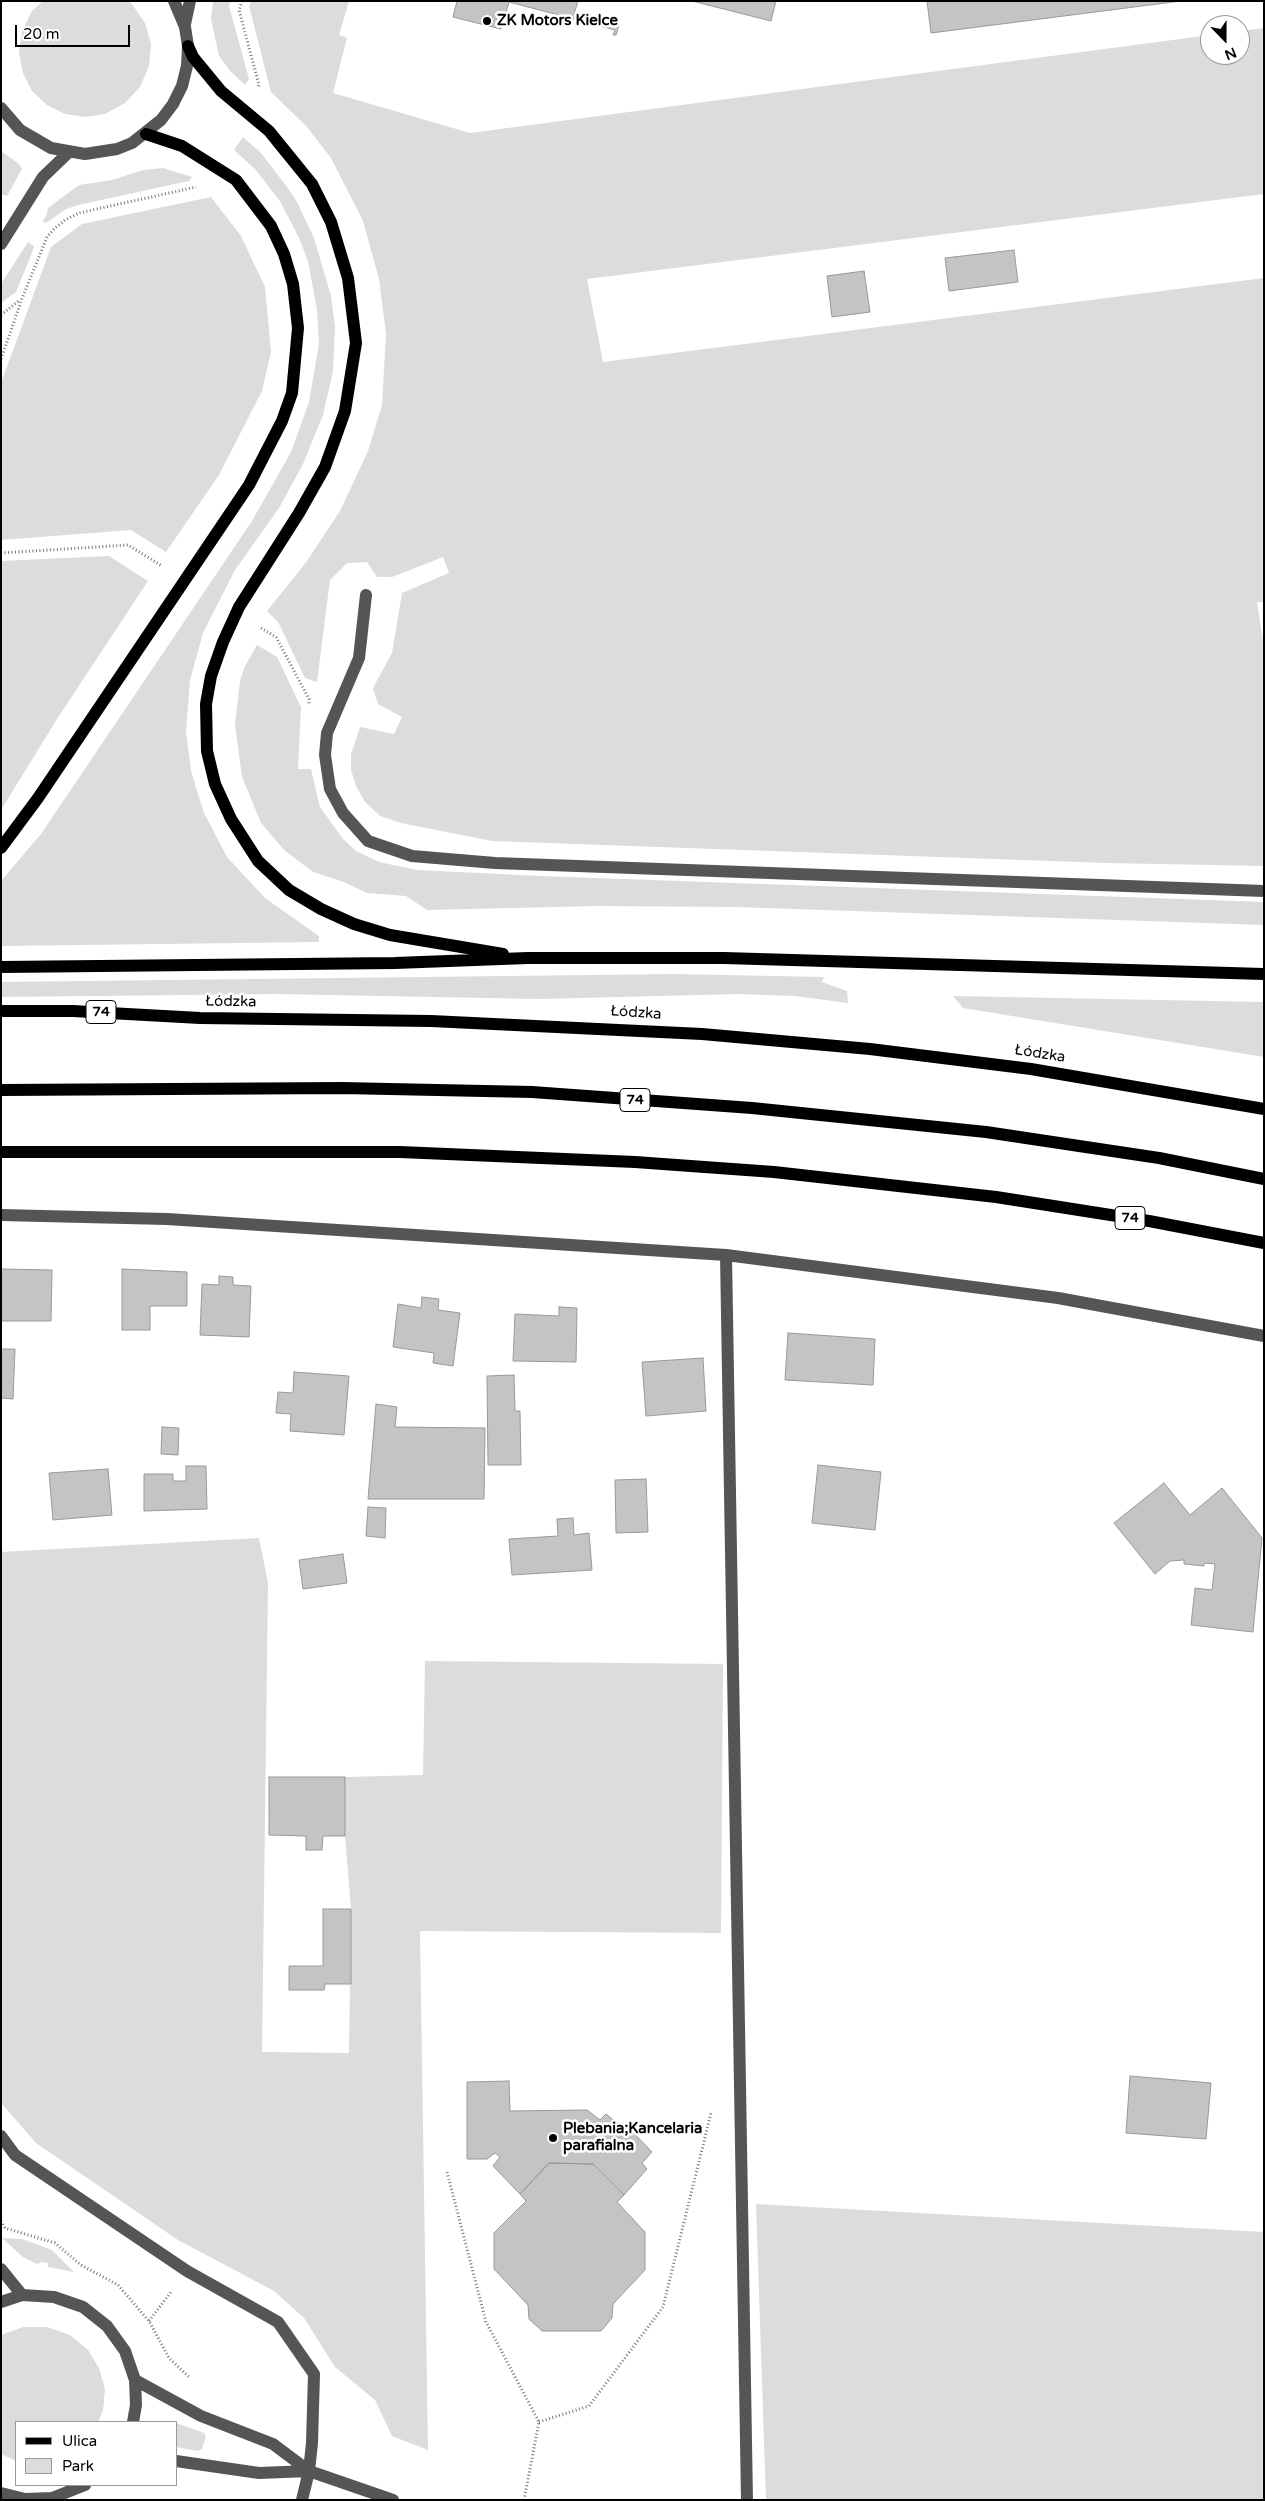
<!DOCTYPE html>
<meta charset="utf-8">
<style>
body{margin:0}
#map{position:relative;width:1265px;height:2501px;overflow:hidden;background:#fff;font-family:"Varela Round",sans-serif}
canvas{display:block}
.frame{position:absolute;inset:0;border:2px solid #000;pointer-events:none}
.legend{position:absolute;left:15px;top:2421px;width:162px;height:65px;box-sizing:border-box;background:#fff;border:1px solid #999;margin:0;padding:6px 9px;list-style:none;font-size:15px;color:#000}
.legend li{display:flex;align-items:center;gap:10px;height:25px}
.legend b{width:25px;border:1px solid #999}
.north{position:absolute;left:1200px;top:15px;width:50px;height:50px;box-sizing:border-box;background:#fff;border:1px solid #999;border-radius:50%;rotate:158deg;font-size:14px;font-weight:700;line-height:20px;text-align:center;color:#000}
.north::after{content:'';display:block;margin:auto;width:18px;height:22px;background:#000;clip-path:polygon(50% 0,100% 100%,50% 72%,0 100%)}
.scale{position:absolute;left:15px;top:25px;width:115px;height:22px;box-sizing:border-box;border:2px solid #000;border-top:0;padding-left:6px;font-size:15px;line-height:18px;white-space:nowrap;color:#000;-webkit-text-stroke:4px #fff;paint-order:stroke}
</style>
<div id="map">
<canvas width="1265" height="2501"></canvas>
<div class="frame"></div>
<ul class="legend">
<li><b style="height:6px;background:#000"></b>Ulica</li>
<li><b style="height:14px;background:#dcdcdc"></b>Park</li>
</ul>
<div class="north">N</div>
<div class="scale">20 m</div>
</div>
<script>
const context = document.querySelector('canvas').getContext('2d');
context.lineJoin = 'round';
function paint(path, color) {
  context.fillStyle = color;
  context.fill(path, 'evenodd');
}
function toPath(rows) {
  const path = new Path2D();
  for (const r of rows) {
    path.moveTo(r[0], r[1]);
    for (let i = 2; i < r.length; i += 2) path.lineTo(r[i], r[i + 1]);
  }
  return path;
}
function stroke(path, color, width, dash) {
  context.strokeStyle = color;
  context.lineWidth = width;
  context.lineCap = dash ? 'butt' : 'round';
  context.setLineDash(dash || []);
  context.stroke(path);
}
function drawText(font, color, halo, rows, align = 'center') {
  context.font = font + ' "Varela Round",sans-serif';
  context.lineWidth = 5;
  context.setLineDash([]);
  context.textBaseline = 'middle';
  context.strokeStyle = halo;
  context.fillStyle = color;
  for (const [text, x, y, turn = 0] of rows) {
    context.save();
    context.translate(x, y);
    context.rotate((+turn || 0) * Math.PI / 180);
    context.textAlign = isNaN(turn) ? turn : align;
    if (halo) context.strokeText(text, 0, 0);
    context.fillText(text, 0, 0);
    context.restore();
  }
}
paint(toPath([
 [43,1,127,1,132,4,145,23,151,44,149,66,140,87,125,103,105,114,85,117,65,114,47,105,32,91,23,73,19,53,22,31,32,11],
 [213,1,231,1,229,6,249,79,245,85,230,71,219,56,211,19],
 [251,1,349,1,339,35,347,38,333,93,470,133,1210,35,1210,55,1240,55,1240,31,1264,28,1264,194,587,279,603,362,1264,278,1264,602,1257,602,1264,648,1264,866,1106,863,492,841,401,823,380,816,365,802,356,786,351,770,351,754,360,727,394,734,402,717,378,704,373,688,392,653,402,593,449,573,443,557,392,577,377,577,367,562,347,563,330,580,317,682,305,678,278,622,267,611,307,561,340,511,368,451,382,405,386,334,379,279,363,221,331,158,307,127,271,92,249,6],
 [243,137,261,153,287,187,297,202,314,238,331,296,335,327,333,371,323,415,303,464,279,508,235,570,203,633,190,680,186,732,191,770,197,791,204,813,227,857,265,898,319,936,319,942,1,946,1,881,41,834,252,521,291,452,309,402,319,343,317,310,308,261,299,238,280,201,255,169,234,150],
 [1,151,19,164,22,169,7,196,1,194],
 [163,168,192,177,189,181,78,205,66,209,46,223,42,221,46,217,48,208,79,185,112,180,143,170],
 [211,197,241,236,265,287,271,352,262,391,219,475,166,552,131,530,1,540,1,383,51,247,82,224],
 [28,242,34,246,33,250,16,292,1,303,1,284],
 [109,556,148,581,57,719,1,810,1,561],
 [257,645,277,657,301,707,298,769,311,769,320,807,343,839,356,851,379,862,417,870,540,876,1264,902,1264,925,735,907,597,906,427,910,406,896,367,893,341,881,313,872,284,850,261,823,242,777,235,724,240,681,244,668],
 [675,974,824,977,822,982,847,991,848,1003,795,996,739,994,538,999,277,994,1,997,1,982],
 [953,996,1264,1002,1264,1057,963,1008],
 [259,1538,268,1583,262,2052,349,2053,351,1909,345,1836,345,1777,423,1775,425,1661,723,1664,721,1933,420,1931,428,2450,392,2436,375,2400,335,2367,304,2318,274,2291,178,2240,36,2143,1,2103,1,1552],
 [756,2204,1264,2232,1264,2500,766,2500],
 [2,2238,22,2239,52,2250,74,2272,48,2267,48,2263,42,2262,37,2264,23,2257],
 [23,2327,47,2327,70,2335,88,2350,99,2368,105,2389,103,2411,98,2422,16,2422,16,2461,1,2454,1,2335],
 [176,2423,204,2433,206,2436,202,2449,198,2451,176,2447]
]), '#dcdcdc');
const building = toPath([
 [457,1,578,1,574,14,619,25,616,35,613,35,615,30,509,2,501,29,453,17,457,1],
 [692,1,776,1,771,21,692,1],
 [927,1,1181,1,931,33,927,1],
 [1014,250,1018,282,949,291,945,258,1014,250],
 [864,271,870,312,832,317,827,276,864,271],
 [1,1269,52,1270,51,1321,1,1321,1,1269],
 [122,1269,187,1272,187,1306,150,1306,150,1330,122,1330,122,1269],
 [219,1276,233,1277,233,1285,251,1286,249,1337,200,1335,202,1284,219,1285,219,1276],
 [422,1297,439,1299,438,1310,460,1313,453,1366,433,1363,434,1353,393,1347,398,1304,421,1308,422,1297],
 [559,1307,577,1308,576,1362,513,1361,515,1314,559,1316,559,1307],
 [788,1333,875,1339,873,1385,785,1380,788,1333],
 [1,1349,15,1349,13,1399,1,1398,1,1349],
 [703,1358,706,1411,646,1416,642,1362,703,1358],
 [294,1372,349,1376,344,1435,290,1431,291,1414,276,1413,278,1392,293,1393,294,1372],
 [514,1375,515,1411,520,1411,521,1465,488,1465,487,1376,514,1375],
 [376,1404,397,1407,395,1427,485,1428,484,1499,368,1499,376,1404],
 [162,1427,179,1428,178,1455,161,1454,162,1427],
 [818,1465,881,1472,875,1530,812,1523,818,1465],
 [186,1466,206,1466,207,1509,144,1511,144,1474,173,1474,173,1481,186,1481,186,1466],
 [108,1469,112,1515,53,1520,49,1473,108,1469],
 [646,1479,648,1532,616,1533,615,1480,646,1479],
 [1164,1483,1190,1515,1222,1488,1262,1538,1253,1632,1191,1625,1195,1588,1212,1590,1215,1564,1204,1563,1204,1566,1184,1564,1184,1560,1170,1561,1155,1574,1114,1523,1164,1483],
 [368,1507,386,1508,385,1538,366,1536,368,1507],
 [573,1518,574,1535,589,1533,592,1570,512,1575,509,1539,558,1536,557,1519,573,1518],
 [343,1554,347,1583,303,1589,299,1560,343,1554],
 [269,1777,345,1777,345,1836,323,1836,322,1850,306,1850,306,1836,269,1835,269,1777],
 [323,1909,351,1909,351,1984,325,1984,324,1990,289,1990,289,1966,323,1966,323,1909],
 [1130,2076,1211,2083,1206,2139,1126,2133,1130,2076],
 [509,2081,510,2111,587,2110,600,2120,606,2114,617,2123,625,2124,652,2152,642,2163,647,2169,624,2195,593,2164,549,2163,520,2194,493,2166,500,2157,495,2153,487,2159,467,2159,467,2082,509,2081],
 [549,2163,593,2164,624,2195,617,2202,645,2232,645,2270,613,2304,612,2318,601,2331,542,2331,529,2319,528,2305,494,2269,494,2233,526,2201,520,2194,549,2163]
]);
paint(building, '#c4c4c4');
stroke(building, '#999', 1);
stroke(toPath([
 [242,1,239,10,259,85,258,87],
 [1,315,20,300],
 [1,359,22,299,47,237,54,229,65,220,79,213,196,187],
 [1,553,128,545,162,566],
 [261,628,276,637,309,699,309,705],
 [447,2172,486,2322,539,2422,524,2500],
 [1,2221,5,2228,55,2243,81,2265,118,2285,149,2321,169,2358,190,2378],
 [149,2321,171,2292],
 [539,2422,589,2406,663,2307,711,2113]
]), '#777', 3, [1, 2.5]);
stroke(toPath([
 [185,24,190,1],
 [1,108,20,130,51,148,85,154,117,149,132,143,161,120,173,104,182,86,187,66,188,46,185,27,174,1],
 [1,244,43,177,69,152],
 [366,595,359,658,327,733,325,755,330,789,343,813,368,841,412,856,495,863,1264,891],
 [1,1215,167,1219,726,1255,1058,1298,1264,1336],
 [726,1255,747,2500],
 [1,2136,15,2155,187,2271,278,2322,314,2374,312,2443,309,2471,302,2500],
 [1,2269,22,2295],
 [1,2302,22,2295,54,2297,83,2307,107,2326,125,2351,135,2380,136,2405,133,2422],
 [135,2380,201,2416,273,2444,309,2471,393,2500],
 [176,2461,259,2473,309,2471],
 [1,2493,25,2499,52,2498,85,2485]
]), '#555', 12);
stroke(toPath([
 [188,46,193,57,221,91,269,131,312,184,331,222,348,278,356,343,345,411,325,467,299,513,239,607,223,642,211,676,206,704,207,751,215,784,231,819,258,861,289,890,321,909,354,924,390,935,503,954],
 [1,848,38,798,249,485,282,421,292,393,298,328,293,284,284,254,271,226,236,180,182,146,146,134],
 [1,967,395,963,528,958,724,958,1264,974],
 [1,1011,73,1011,200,1018,431,1021,702,1034,870,1049,1031,1069,1264,1109],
 [1,1090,342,1088,532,1092,752,1108,986,1132,1159,1158,1264,1179],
 [1,1152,400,1152,635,1162,774,1172,996,1197,1149,1221,1264,1243]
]), '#000', 12);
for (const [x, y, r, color] of [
 [487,21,5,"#000"],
 [553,2138,5,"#000"]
]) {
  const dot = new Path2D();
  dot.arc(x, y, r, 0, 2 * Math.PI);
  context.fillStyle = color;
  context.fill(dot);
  stroke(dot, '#fff', 2);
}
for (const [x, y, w] of [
 [101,1012,30],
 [635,1100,30],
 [1130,1218,30]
]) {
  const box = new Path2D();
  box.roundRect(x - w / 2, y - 11.5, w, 23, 4);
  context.fillStyle = '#fff';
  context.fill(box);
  stroke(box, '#000', 1);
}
drawText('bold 14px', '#000', null, [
 ["74",101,1012],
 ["74",635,1100],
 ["74",1130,1218]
]);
drawText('bold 15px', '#000', '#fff', [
 ["ZK Motors Kielce",497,21],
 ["Plebania;Kancelaria",563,2129],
 ["parafialna",563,2146]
], 'left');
drawText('15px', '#000', '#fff', [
 ["Łódzka",231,1002,1],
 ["Łódzka",636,1013,4],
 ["Łódzka",1040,1054,9]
]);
</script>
